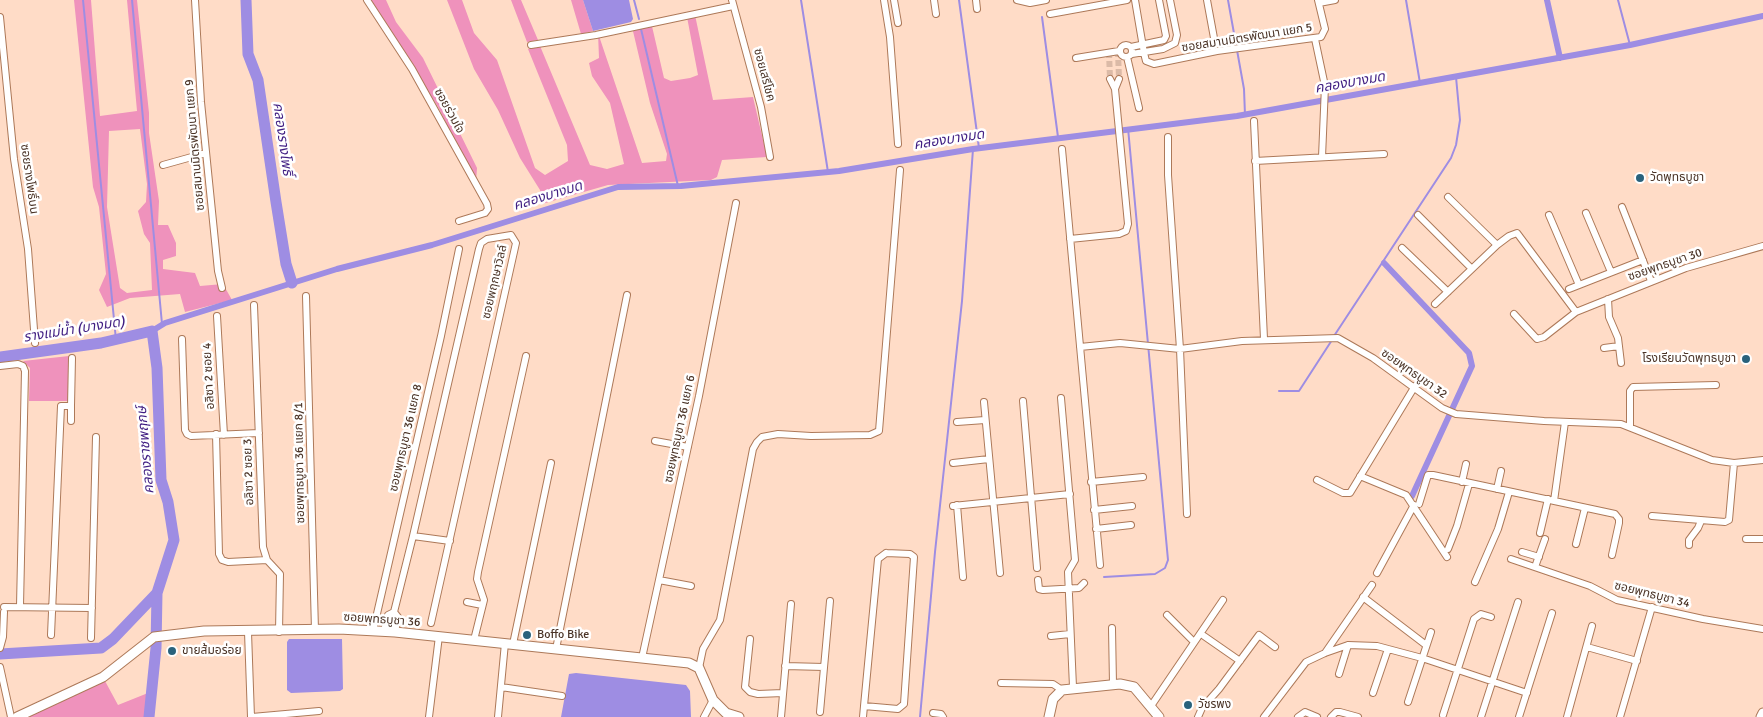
<!DOCTYPE html>
<meta charset="utf-8">
<style>
body{margin:0}
canvas{display:block;background:#ffdcc7}
</style>
<canvas width="1763" height="717"></canvas>
<script>
const context = document.querySelector('canvas').getContext('2d');
context.lineJoin = 'round';
function paint(path, color) {
  context.fillStyle = color;
  context.fill(path, 'evenodd');
}
function toPath(rows) {
  const path = new Path2D();
  for (const r of rows) {
    if (r.length === 3) {
      path.moveTo(r[0] + r[2], r[1]);
      path.arc(r[0], r[1], r[2], 0, 2 * Math.PI);
      continue;
    }
    path.moveTo(r[0], r[1]);
    for (let i = 2; i < r.length; i += 2) path.lineTo(r[i], r[i + 1]);
  }
  return path;
}
function stroke(path, color, width, dash) {
  context.strokeStyle = color;
  context.lineWidth = width;
  context.lineCap = dash ? 'butt' : 'round';
  context.setLineDash(dash || []);
  context.stroke(path);
}
function drawText(font, color, halo, rows, align = 'center') {
  context.font = font + ' Signika,"Noto Sans Thai",sans-serif';
  context.lineWidth = 5;
  context.setLineDash([]);
  context.textBaseline = 'middle';
  context.strokeStyle = halo;
  context.fillStyle = color;
  for (const [text, x, y, turn = 0] of rows) {
    context.save();
    context.translate(x, y);
    context.rotate((+turn || 0) * Math.PI / 180);
    context.textAlign = isNaN(turn) ? turn : align;
    if (halo) context.strokeText(text, 0, 0);
    context.fillText(text, 0, 0);
    context.restore();
  }
}
paint(toPath([
 [74,0,91,0,100,116,137,111,127,0,137,0,149,113,149,133,159,201,158,225,168,225,176,243,176,256,163,260,163,269,195,273,200,286,223,284,232,300,185,312,180,294,130,298,107,307,99,290,106,274,99,207,93,187],
 [140,129,147,184,146,202,138,211,144,234,150,243,152,290,127,293,120,288,107,207,109,131],
 [371,0,386,0,396,22,423,58,477,168,476,182,438,107],
 [447,0,462,0,474,33,497,60,535,168,545,175,568,161,567,145,528,49,540,46,590,165,607,169,624,164,610,103,592,76,589,63,599,58,598,33,642,163,666,161,667,154,650,103,632,27,651,22,664,78,671,81,690,78,698,75,687,17,695,15,713,100,753,97,767,157,722,160,717,177,711,180,608,185,542,204,540,190,520,158,498,110,474,69],
 [511,0,521,0,538,40,527,42],
 [571,0,583,0,593,31,581,34],
 [69,356,68,401,29,401,30,368,23,361],
 [105,681,118,705,148,693,149,717,27,717]
]), '#ef92bc');
paint(toPath([
 [583,0,629,0,633,19,631,22,593,31],
 [289,639,342,639,343,689,340,691,291,693,287,690,287,642],
 [576,673,686,685,690,691,691,717,561,717,569,674]
]), '#9e8de3');
stroke(toPath([
 [83,0,116,340],
 [132,0,162,324],
 [634,0,639,19],
 [801,0,828,172],
 [959,0,979,148],
 [1228,0,1244,89,1245,115],
 [1406,0,1420,83],
 [1618,0,1630,45],
 [1042,17,1058,137],
 [641,29,678,186],
 [1334,336,1451,158,1456,145,1460,120,1456,77],
 [1279,391,1299,391,1332,340],
 [1104,577,1155,574,1165,568,1168,560,1128,128],
 [920,717,935,552,962,301,973,149]
]), '#9e8de3', 2);
stroke(toPath([
 [1547,0,1560,58],
 [1384,263,1469,353,1472,366,1412,496],
 [152,331,165,323,337,269,432,245,618,187,681,186,839,171,973,149,1237,116,1630,45,1763,16]
]), '#9e8de3', 6);
stroke(toPath([
 [246,0,248,54,258,80,276,202,286,264,292,283],
 [0,357,101,343,152,331,157,368,161,480,168,502,174,540,157,593,156,648,149,717],
 [0,654,101,648,113,639,157,593]
]), '#9e8de3', 11);
stroke(toPath([
 [1118,51,1119,79],
 [1109,52,1110,79]
]), '#dbbaa7', 6, [6, 3]);
const street = toPath([
 [195,0,201,102,218,271,222,288],
 [367,0,412,69,487,204,488,209,485,213,459,221],
 [732,0,761,107,770,157],
 [884,0,890,37,898,144],
 [894,0,898,23],
 [934,0,936,14],
 [976,0,977,9],
 [1017,0,1030,3,1046,0],
 [1135,0,1144,53,1146,61,1154,64,1217,51,1321,37,1325,29,1318,0],
 [1207,0,1214,38],
 [1319,3,1335,0],
 [1050,14,1127,0],
 [0,17,14,159,28,249,35,343],
 [1315,39,1325,86,1322,157],
 [1126,51,6],
 [531,45,596,35,733,6],
 [1131,47,1164,40,1166,36,1159,0],
 [1132,54,1163,49,1175,43,1177,35,1170,0],
 [1127,57,1139,108],
 [1076,58,1119,51],
 [1115,89,1119,79],
 [1254,121,1264,339],
 [1168,137,1168,175,1180,349,1187,514],
 [1062,149,1100,565],
 [1255,161,1384,154],
 [163,165,206,153],
 [1448,197,1497,245],
 [1622,207,1651,281],
 [1586,213,1611,272],
 [1418,215,1472,269],
 [1549,215,1579,285],
 [1070,239,1119,234,1126,231,1128,224,1115,89,1110,79],
 [1402,248,1448,292],
 [1569,289,1643,260],
 [306,296,315,630],
 [1608,299,1609,317,1618,338,1621,363],
 [1435,304,1497,245,1509,236,1517,233,1576,312,1544,337,1537,339,1514,314],
 [254,305,263,547,267,560,280,574,279,632],
 [1576,312,1686,268,1763,246],
 [217,316,224,435],
 [182,339,185,430,187,434,191,436,259,433],
 [1080,347,1120,343,1180,349,1242,341,1338,338,1373,358,1442,408,1456,414,1544,421,1621,424,1712,460,1734,463,1763,460],
 [1604,348,1619,346],
 [0,366,18,364,23,366,25,371,20,606],
 [1061,398,1075,560,1068,572,1073,687],
 [1023,401,1037,568],
 [984,402,1000,573],
 [71,421,71,406],
 [957,422,985,420],
 [1630,426,1630,391,1633,387,1716,385],
 [216,434,219,554,222,560,228,562,267,560],
 [655,441,688,447],
 [953,463,989,459],
 [1360,476,1406,495,1447,557],
 [1317,480,1343,493,1350,493,1415,386],
 [1091,482,1143,477],
 [1462,482,1466,464],
 [1497,489,1501,471],
 [1554,501,1565,422],
 [1419,504,1427,478,1428,475,1433,475,1615,514,1619,519,1619,523,1612,555],
 [957,505,963,577],
 [953,506,1070,494],
 [1094,510,1132,506],
 [1652,516,1725,522,1729,520,1734,463],
 [1096,529,1131,525],
 [1540,533,1548,499],
 [413,536,450,541],
 [1746,539,1763,539],
 [1576,544,1585,508],
 [1689,545,1689,540,1698,528,1701,521],
 [1448,549,1457,526,1469,484],
 [1522,552,1539,557],
 [886,553,910,554,914,557,904,704,898,709,864,706,878,559,886,553],
 [1511,559,1590,586,1617,600,1703,619,1763,629],
 [1535,567,1545,539],
 [1377,573,1414,505],
 [659,580,691,586],
 [1038,580,1039,589,1043,590,1079,588,1084,583],
 [1475,582,1498,529,1509,492],
 [1363,597,1426,645],
 [467,602,482,605],
 [4,607,92,608],
 [394,612,398,617,395,632],
 [1167,615,1193,641],
 [1112,628,1113,684],
 [373,631,441,336,459,249],
 [384,631,388,615,394,612,413,536,479,249,481,243,487,239,511,235,516,243,431,623],
 [248,632,251,717],
 [51,635,61,406,71,406,72,358],
 [1051,636,1070,634],
 [1204,636,1240,661],
 [91,638,96,437],
 [750,639,745,687,750,692,758,694,783,693],
 [474,640,484,600,477,579,478,572,526,356],
 [513,644,551,463],
 [1587,647,1637,661],
 [0,648,3,637,4,612],
 [556,649,627,295],
 [1325,653,1372,585],
 [642,658,699,396,736,203],
 [785,666,824,667],
 [0,667,11,717],
 [699,668,703,649,720,620,753,449,757,442,762,437,778,434,811,436,870,435,879,431,900,170],
 [1339,674,1348,645],
 [1001,683,1053,684,1062,690],
 [501,687,562,696],
 [1373,693,1388,649],
 [1408,702,1431,632],
 [1151,706,1223,600],
 [820,712,830,601],
 [933,713,941,714,943,717],
 [1443,715,1474,619,1481,614,1491,617],
 [252,717,319,711],
 [429,717,439,636],
 [498,717,505,643],
 [704,717,713,700],
 [781,717,791,604],
 [863,717,864,706],
 [1198,717,1202,708,1219,689,1259,635,1275,647],
 [1264,717,1306,662,1325,653,1348,645,1377,646,1422,658,1527,693],
 [1298,717,1305,712,1317,717],
 [1331,717,1336,712,1340,712,1358,717],
 [1481,717,1518,602],
 [1519,717,1552,613],
 [1567,717,1592,626],
 [1620,717,1652,607]
]);
const secondary = toPath([
 [17,717,103,677,154,637,204,631,339,629,395,632,689,663,699,668,713,700,726,713,739,717],
 [1049,717,1053,699,1062,690,1120,684,1134,687,1159,717],
 [1761,717,1763,713]
]);
stroke(street, '#ad7959', 8);
stroke(secondary, '#ad7959', 11);
stroke(street, '#fff', 6);
stroke(secondary, '#fff', 9);
for (const [x, y, r, color] of [
 [1640,178,5,"#2a627c"],
 [1746,359,5,"#2a627c"],
 [527,635,5,"#2a627c"],
 [172,651,5,"#2a627c"],
 [1188,705,5,"#2a627c"]
]) {
  const dot = new Path2D();
  dot.arc(x, y, r, 0, 2 * Math.PI);
  context.fillStyle = color;
  context.fill(dot);
  stroke(dot, '#fff', 2);
}
drawText('12px', '#4b3427', '#fff', [
 ["ซอยสมานมิตรพัฒนา แยก 5",1247,38,-9],
 ["ซอยเสรีโชค",764,75,75],
 ["ซอยร่วมใจ",449,111,61],
 ["ซอยสมานมิตรพัฒนา แยก 9",195,145,-95],
 ["ซอยรางโพธิ์บน",29,179,82],
 ["ซอยพุทธบูชา 30",1665,265,-19],
 ["ซอยพฤกษาวิลล์",495,282,-77],
 ["ซอยพุทธบูชา 32",1414,374,35],
 ["อลิซา 2 ซอย 4",209,376,-93],
 ["ซอยพุทธบูชา 36 แยก 6",680,429,-78],
 ["ซอยพุทธบูชา 36 แยก 8",406,438,-77],
 ["ซอยพุทธบูชา 36 แยก 8/1",300,463,-91],
 ["อลิซา 2 ซอย 3",249,472,-92],
 ["ซอยพุทธบูชา 34",1652,595,14],
 ["ซอยพุทธบูชา 36",382,620,4]
]);
drawText('12px', '#4b3427', '#fff', [
 ["วัดพุทธบูชา",1650,178],
 ["โรงเรียนวัดพุทธบูชา",1736,359,"right"],
 ["Boffo Bike",537,635],
 ["ขายส้มอร่อย",182,651],
 ["วัชรพง",1198,705]
], 'left');
drawText('italic 14px', '#401e82', '#fff', [
 ["คลองบางมด",1350,83,-10],
 ["คลองรางโพธิ์",282,139,82],
 ["คลองบางมด",949,140,-9],
 ["คลองบางมด",548,196,-17],
 ["รางแม่น้ำ (บางมด)",74,330,-9],
 ["คลองราชพฤกษ์",146,450,-95]
]);
</script>
